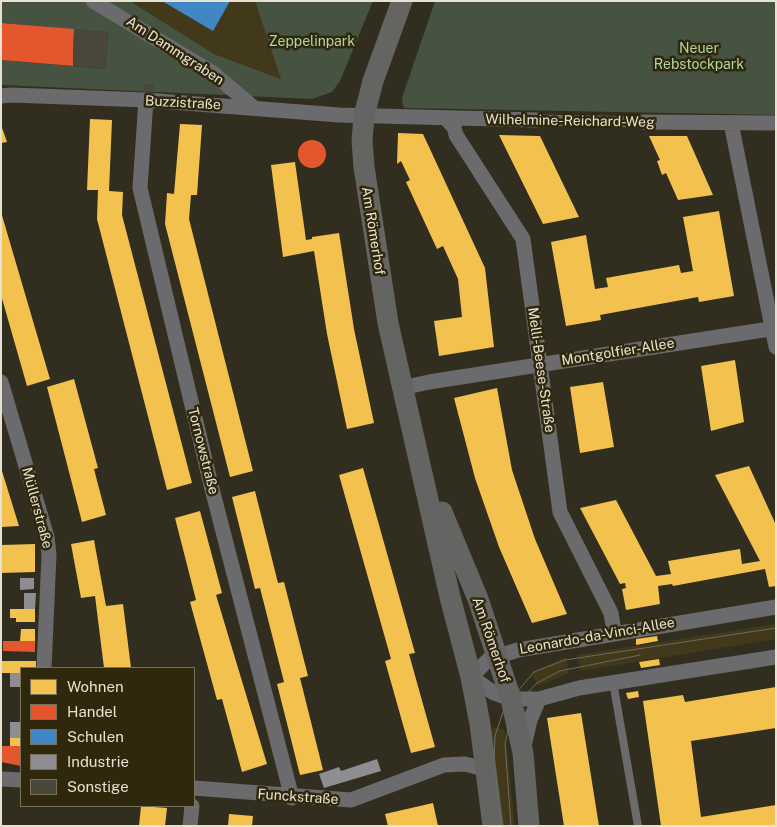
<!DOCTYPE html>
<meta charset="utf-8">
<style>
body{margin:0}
#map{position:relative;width:777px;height:827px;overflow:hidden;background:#312e1f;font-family:"Public Sans",sans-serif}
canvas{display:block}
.frame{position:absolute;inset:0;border:2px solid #e6e1d1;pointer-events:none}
.legend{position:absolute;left:20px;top:667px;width:175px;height:140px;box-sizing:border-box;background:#2f280c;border:1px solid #78725b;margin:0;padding:6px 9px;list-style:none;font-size:15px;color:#e6e1d1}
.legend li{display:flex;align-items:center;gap:10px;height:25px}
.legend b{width:25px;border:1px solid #78725b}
</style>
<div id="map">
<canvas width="777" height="827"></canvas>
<div class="frame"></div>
<ul class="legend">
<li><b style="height:14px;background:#f2c14e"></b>Wohnen</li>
<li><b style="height:14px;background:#e4572e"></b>Handel</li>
<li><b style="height:14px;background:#3f88c5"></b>Schulen</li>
<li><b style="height:14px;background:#8d8d92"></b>Industrie</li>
<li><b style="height:14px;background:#49463a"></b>Sonstige</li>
</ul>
</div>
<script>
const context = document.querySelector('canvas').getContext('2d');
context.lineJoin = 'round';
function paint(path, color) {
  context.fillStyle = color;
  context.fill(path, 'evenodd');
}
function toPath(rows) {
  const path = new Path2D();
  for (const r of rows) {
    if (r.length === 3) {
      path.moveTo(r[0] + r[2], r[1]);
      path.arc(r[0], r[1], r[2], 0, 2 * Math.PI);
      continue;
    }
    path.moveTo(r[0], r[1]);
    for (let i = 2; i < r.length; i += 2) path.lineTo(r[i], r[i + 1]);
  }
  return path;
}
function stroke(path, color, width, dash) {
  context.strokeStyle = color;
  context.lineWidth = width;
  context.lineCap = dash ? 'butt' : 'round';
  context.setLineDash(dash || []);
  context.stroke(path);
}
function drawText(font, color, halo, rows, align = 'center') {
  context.font = font + ' "Public Sans",sans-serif';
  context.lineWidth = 5;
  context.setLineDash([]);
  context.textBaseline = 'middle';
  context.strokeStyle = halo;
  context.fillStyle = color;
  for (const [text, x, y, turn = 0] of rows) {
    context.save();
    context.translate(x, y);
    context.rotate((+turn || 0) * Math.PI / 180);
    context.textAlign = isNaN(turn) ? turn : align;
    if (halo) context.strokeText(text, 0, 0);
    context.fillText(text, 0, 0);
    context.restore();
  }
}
paint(toPath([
 [130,1,255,1,282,79,214,54],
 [776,624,776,639,581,671,577,655],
 [566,657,569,673,538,686,531,672],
 [493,727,503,729,505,732,515,826,498,826,490,739]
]), '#413919');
paint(toPath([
 [1,1,130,1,214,54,281,79,255,1,373,1,340,81,332,92,312,99,1,85,1,60,105,69,108,33,2,23,1,25],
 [435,1,776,1,776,115,404,108,402,102,403,95]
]), '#455340');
paint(toPath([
 [90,119,112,120,109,191,123,192,122,215,192,483,167,490,97,219,98,190,87,190],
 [180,124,202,125,197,195,191,195,189,219,253,471,230,477,165,224,167,193,174,194],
 [1,125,7,142,1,143],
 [398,133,423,134,485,268,494,347,439,356,434,321,462,317,458,279,443,246,437,249,406,182,410,180,401,161,397,164],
 [499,135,540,136,579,217,543,224],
 [649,136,687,136,713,195,678,200,666,173,662,175,657,161,660,160],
 [295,162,306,240,312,239,312,237,339,233,354,329,374,423,347,429,327,334,314,251,283,257,271,165],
 [719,211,734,296,699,302,698,297,600,315,601,320,566,326,551,242,586,235,595,289,608,287,606,278,679,265,681,273,693,271,683,217],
 [1,212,50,379,27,386,1,295],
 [735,360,744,422,711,431,701,366],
 [74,379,98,468,94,469,106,515,82,522,47,387],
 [603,382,614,447,580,453,570,387],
 [497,388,512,470,535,539,567,614,532,623,499,547,475,478,454,398],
 [749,466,776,525,776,586,769,587,765,569,673,586,672,584,658,586,660,604,626,610,622,589,626,588,625,583,620,584,580,508,616,500,656,576,671,574,668,561,740,549,742,564,760,561,715,475],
 [363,468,415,653,409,654,435,747,411,753,385,661,391,659,339,475],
 [1,471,2,471,19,526,1,527],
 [255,491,278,583,284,582,308,676,300,678,323,770,300,775,277,684,284,682,260,588,255,589,232,497],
 [200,511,222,593,216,595,267,764,242,772,222,699,217,700,190,602,196,600,175,518],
 [94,540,106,606,123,604,131,668,104,668,95,596,81,598,71,544],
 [35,544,35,572,1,573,1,545],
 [10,609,35,609,35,622,16,622,16,618,10,618],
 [21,629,35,629,35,641,20,641],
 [657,636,658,641,636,645,636,639],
 [659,659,660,665,641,668,639,662],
 [1,661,36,661,36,668,21,668,21,673,1,673],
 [776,687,776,728,691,741,701,817,776,805,776,826,661,826,643,701,683,695,685,702],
 [638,691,639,697,628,699,626,693],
 [581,713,599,826,564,826,547,718],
 [10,738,21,738,21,746,10,746],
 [433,803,438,826,388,826,385,814],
 [141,806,167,808,165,826,139,826],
 [229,814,253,816,252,826,228,826]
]), '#f2c14e');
paint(toPath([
 [1,23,74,29,73,66,1,60],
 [312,154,14],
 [3,641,35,641,35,652,3,651],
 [1,746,21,746,21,766,1,762]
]), '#e4572e');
paint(toPath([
 [162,1,230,1,213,31]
]), '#3f88c5');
paint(toPath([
 [20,578,34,578,34,589,20,590],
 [24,593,36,593,35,609,24,609],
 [10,673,21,673,21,687,10,687],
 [10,722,21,722,21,738,10,738],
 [377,759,381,771,324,788,319,774,339,767,341,771]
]), '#8d8d92');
paint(toPath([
 [74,29,108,32,105,69,73,66],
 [144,84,154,85,153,91,143,90]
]), '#49463a');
stroke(toPath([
 [613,682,638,826]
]), '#6b6b6d', 8);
stroke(toPath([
 [537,120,643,122]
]), '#6b6b6d', 11);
stroke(toPath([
 [93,1,213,73,253,107],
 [1,96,11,95,146,100,339,115,537,120],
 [146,100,140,188,212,489,292,798],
 [446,119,454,127,456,135,523,239,560,512,611,613,614,632],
 [643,122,776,123],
 [731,123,776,347],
 [1,382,47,537,49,555,44,668],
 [402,388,429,382,776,328],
 [776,607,518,650,489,659,471,677,494,693,511,699,539,699,579,688,776,657],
 [524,746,530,720,539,699],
 [1,779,21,780],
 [194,788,351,800,444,765,465,764,485,769],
 [190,826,192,806]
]), '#6b6b6d', 15);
stroke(toPath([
 [402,1,373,81,364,116,362,141,364,167,388,323,450,597,471,677,480,724,493,826],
 [442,512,478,599,511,699,523,753,529,826]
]), '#646462', 21);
stroke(toPath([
 [501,826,494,763,495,736,503,712,511,699,534,672,565,660,776,628],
 [511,826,505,744,509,725,522,699,537,683,560,671,640,655]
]), '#6b6a66', 1);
drawText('14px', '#aed6a6', '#2f280c', [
 ["Zeppelinpark",312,42],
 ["Neuer",699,49],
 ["Rebstockpark",699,65]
]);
drawText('14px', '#e6e1d1', '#2f280c', [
 ["Am Dammgraben",175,51,33],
 ["Buzzistraße",183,103,3],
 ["Wilhelmine-Reichard-Weg",570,121,1],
 ["Am Römerhof",373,231,81],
 ["Montgolfier-Allee",618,352,-9],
 ["Melli-Beese-Straße",541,370,82],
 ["Tornowstraße",203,451,76],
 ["Müllerstraße",37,508,75],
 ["Leonardo-da-Vinci-Allee",597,636,-10],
 ["Am Römerhof",491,640,71],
 ["Funckstraße",298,797,4]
]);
</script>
